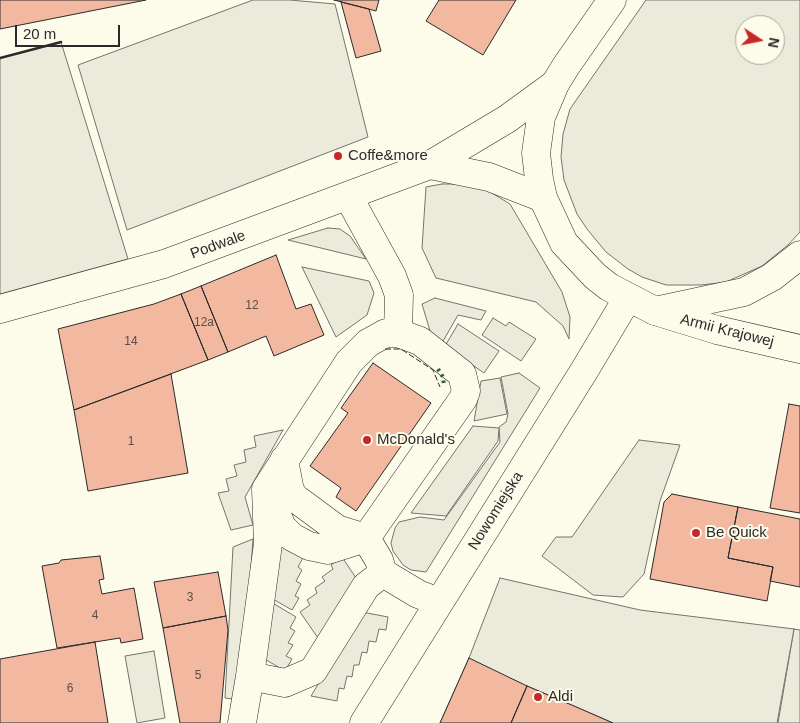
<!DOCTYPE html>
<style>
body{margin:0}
#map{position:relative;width:800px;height:723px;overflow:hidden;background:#fdfbea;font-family:Arial,sans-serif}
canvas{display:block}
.north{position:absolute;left:735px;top:15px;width:50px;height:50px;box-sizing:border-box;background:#fdfbea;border:1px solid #a9a89e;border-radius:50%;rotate:101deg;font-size:14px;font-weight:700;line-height:20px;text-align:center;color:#2b2b2b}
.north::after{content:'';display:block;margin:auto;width:18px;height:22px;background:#c62828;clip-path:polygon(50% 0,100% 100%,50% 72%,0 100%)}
.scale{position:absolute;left:15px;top:25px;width:105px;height:22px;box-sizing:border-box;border:2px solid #2b2b2b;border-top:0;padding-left:6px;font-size:15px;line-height:18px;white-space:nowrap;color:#2b2b2b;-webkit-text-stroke:4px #fdfbea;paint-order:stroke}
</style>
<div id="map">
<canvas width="800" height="723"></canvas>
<div class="north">N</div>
<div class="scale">20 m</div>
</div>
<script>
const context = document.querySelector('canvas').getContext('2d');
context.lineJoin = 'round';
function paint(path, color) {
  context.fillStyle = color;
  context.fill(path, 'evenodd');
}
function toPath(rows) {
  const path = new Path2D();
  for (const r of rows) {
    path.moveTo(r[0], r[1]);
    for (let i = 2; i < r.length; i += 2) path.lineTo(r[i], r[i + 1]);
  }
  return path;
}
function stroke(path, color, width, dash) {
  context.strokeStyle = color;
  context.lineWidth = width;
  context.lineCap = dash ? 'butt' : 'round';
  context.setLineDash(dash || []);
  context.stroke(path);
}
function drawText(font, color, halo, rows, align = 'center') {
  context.font = font + ' Arial,sans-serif';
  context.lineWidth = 4;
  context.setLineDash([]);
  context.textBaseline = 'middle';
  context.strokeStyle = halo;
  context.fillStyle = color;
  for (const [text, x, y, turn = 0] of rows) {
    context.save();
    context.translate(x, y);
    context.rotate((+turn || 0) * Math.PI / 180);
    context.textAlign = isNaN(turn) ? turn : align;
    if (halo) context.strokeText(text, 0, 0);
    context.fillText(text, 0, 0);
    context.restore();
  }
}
const green = toPath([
 [646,0,800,0,800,232,788,245,762,266,726,282,701,285,666,285,642,277,628,269,606,252,587,229,577,214,564,180,561,157,563,134,570,109,646,0],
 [745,25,775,25,775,55,745,55,745,25],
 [61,42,128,259,0,294,0,58,61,42],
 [442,184,456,184,487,190,510,204,562,292,570,317,569,339,563,326,536,302,436,278,422,248,426,187,442,184],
 [328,228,340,229,350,236,366,259,288,240,328,228],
 [302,267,369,281,374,293,367,315,336,337,302,267],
 [435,298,486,311,481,320,458,315,442,343,430,331,422,304,435,298],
 [493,318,506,326,509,322,536,339,521,361,482,335,493,318],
 [519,373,540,388,426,572,411,570,403,565,393,551,391,543,395,528,399,522,420,517,444,520,500,442,499,427,506,422,508,414,501,377,519,373],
 [794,629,800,630,800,723,778,723,794,629],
 [154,651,165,718,137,723,125,656,154,651]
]);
paint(green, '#ecebdb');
stroke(green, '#74746e', 1);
const parking = toPath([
 [253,0,290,0,335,4,368,137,127,230,78,65,253,0],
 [458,324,499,351,484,373,445,346,458,324],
 [500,378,507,414,474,421,481,381,500,378],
 [473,426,499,428,498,441,446,516,411,513,473,426],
 [283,430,245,497,253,525,231,530,218,493,229,491,226,479,237,476,234,465,246,462,244,450,256,447,254,436,283,430],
 [639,440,680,445,660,501,644,574,623,597,593,595,542,556,556,537,572,537,639,440],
 [253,539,242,700,225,698,233,547,253,539],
 [282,544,304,556,298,567,302,570,296,581,301,584,295,596,299,598,292,610,271,598,282,544],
 [342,557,356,578,318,638,300,612,310,605,307,600,317,593,315,588,325,581,322,577,333,569,331,565,342,557],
 [500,578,640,610,794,629,777,723,613,723,527,686,511,723,440,723,469,658,500,578],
 [271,602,296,617,290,628,295,631,288,643,293,645,286,656,292,659,285,671,263,658,271,602],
 [362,612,388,617,386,630,379,629,376,642,369,641,367,653,362,652,359,665,354,665,352,677,347,676,344,689,339,688,337,701,311,696,362,612]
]);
paint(parking, '#eceadb');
stroke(parking, '#74746e', 1);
const building = toPath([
 [0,0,146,0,0,29,0,0],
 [334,0,379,0,376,11,334,0],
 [439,0,516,0,483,55,426,21,439,0],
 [341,2,369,9,381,51,356,58,341,2],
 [276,255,296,309,311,304,324,335,274,356,266,336,228,352,201,286,276,255],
 [201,286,228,352,208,360,181,294,201,286],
 [181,294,208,360,74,410,58,329,154,304,181,294],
 [373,363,431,403,356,511,336,497,341,488,310,466,348,413,341,408,373,363],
 [171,374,188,473,88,491,74,410,171,374],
 [789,404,800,406,800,513,770,508,789,404],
 [672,494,738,507,728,558,773,567,767,601,650,579,664,502,672,494],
 [738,507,800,519,800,587,770,581,773,567,728,558,738,507],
 [100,556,104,579,99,580,102,594,134,588,143,639,121,643,120,638,57,648,42,566,59,563,61,560,100,556],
 [218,572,226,616,163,628,154,582,218,572],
 [226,616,228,630,220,723,180,723,163,628,226,616],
 [95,642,108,723,0,723,0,659,95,642],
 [469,658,527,686,511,723,440,723,469,658],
 [527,686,581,709,613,723,511,723,527,686]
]);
paint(building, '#f2b8a0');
stroke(building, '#2b2b2b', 1);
const minor = toPath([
 [430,165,489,177,543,198],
 [348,196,392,276,399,295,398,333],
 [0,309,164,264,430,165,507,119,555,84],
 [655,311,717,330,800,349],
 [284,460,290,491,295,498,337,529,366,538,379,560,383,573,418,594,439,602],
 [266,489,282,527,292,537,309,546,328,550,366,538,463,399,466,391,462,374,420,341,398,333,386,333,368,343,349,362,266,489,268,544,250,676,285,683,313,671,366,586,383,573],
 [242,723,250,676]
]);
const major = toPath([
 [612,0,566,66,555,84,541,117,536,153,539,179,543,198,564,243,595,276,609,287,655,311,744,292,772,277,800,255],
 [364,723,584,371,627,299]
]);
stroke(minor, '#2b2b2b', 29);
stroke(major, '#2b2b2b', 29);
stroke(minor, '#fdfbea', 28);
stroke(major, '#fdfbea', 28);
stroke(toPath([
 [438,369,443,377,444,386]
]), '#34623c', 4, [2.5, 4]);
stroke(toPath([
 [385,349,401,349,433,370,440,387]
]), '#2b2b2b', 1, [6, 2.5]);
stroke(toPath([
 [0,58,61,42]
]), '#2b2b2b', 2.5);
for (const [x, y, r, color] of [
 [338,156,5,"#c62828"],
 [367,440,5,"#c62828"],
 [696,533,5,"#c62828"],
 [538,697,5,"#c62828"]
]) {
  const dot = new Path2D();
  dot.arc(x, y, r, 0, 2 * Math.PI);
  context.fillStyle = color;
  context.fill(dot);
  stroke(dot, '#fdfbea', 2);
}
drawText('12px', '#5d4e48', null, [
 ["12",252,306],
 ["12a",204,323],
 ["14",131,342],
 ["1",131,442],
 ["3",190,598],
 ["4",95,616],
 ["5",198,676],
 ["6",70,689]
]);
drawText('15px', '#2b2b2b', '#fdfbea', [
 ["Coffe&more",348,156],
 ["McDonald's",377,440],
 ["Be Quick",706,533],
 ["Aldi",548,697]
], 'left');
drawText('15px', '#2b2b2b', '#fdfbea', [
 ["Podwale",218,245,-20],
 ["Armii Krajowej",727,331,14],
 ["Nowomiejska",496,511,-58]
]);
</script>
